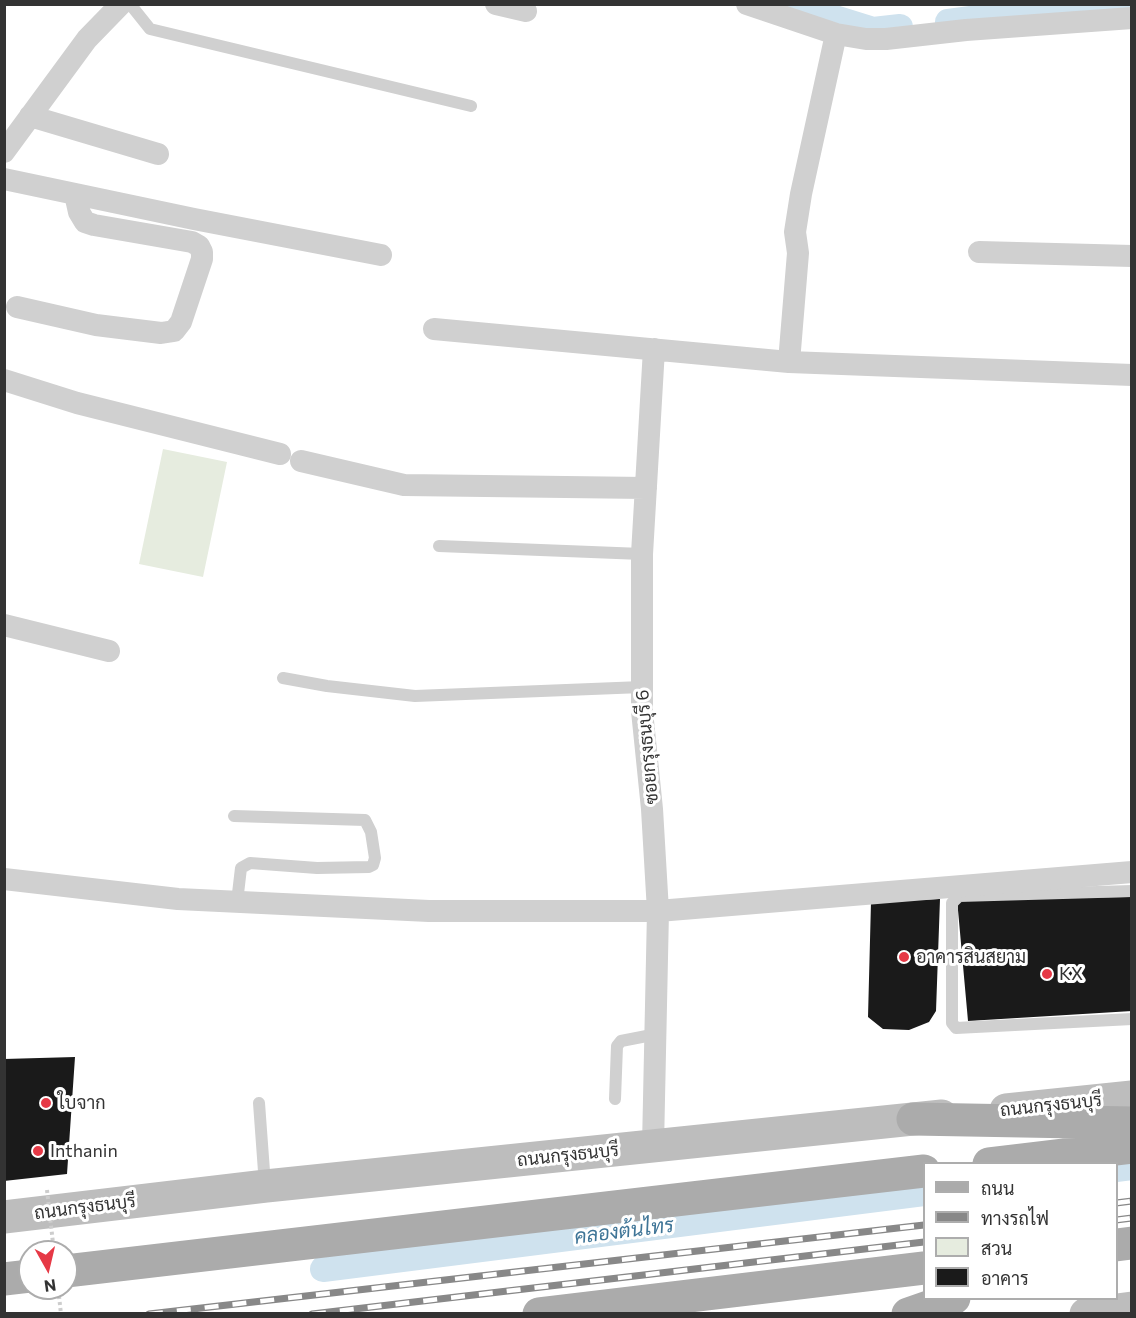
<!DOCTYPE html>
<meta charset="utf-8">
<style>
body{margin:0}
#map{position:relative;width:1136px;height:1318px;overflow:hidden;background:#fff;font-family:Commissioner,Sarabun,sans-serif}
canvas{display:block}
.frame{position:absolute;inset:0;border:6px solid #333;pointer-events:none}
.legend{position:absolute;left:923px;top:1162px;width:195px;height:138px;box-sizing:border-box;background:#fff;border:2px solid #adadad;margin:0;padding:8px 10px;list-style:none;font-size:18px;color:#333}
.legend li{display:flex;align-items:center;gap:12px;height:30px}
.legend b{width:30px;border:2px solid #adadad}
.north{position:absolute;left:18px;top:1240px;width:60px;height:60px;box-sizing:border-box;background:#fff;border:2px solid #adadad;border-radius:50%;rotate:172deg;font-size:16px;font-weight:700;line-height:24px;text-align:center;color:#333}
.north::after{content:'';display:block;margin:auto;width:21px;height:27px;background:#e63946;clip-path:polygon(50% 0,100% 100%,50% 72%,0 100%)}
</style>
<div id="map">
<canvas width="1136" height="1318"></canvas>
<div class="frame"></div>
<ul class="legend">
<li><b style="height:8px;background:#ababab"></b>ถนน</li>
<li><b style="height:8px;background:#888"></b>ทางรถไฟ</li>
<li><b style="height:16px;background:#e6ecdf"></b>สวน</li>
<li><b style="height:16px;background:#1a1a1a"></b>อาคาร</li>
</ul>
<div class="north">N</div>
</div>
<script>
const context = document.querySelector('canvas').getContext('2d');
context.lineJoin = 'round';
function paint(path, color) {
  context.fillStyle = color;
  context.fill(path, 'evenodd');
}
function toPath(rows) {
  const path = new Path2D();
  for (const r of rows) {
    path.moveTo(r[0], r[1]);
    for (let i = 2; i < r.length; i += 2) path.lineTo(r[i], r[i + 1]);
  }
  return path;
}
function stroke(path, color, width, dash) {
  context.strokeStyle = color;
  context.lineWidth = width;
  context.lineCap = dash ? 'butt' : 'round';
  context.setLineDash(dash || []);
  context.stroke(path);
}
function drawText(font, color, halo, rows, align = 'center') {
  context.font = font + ' Commissioner,Sarabun,sans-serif';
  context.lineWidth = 6;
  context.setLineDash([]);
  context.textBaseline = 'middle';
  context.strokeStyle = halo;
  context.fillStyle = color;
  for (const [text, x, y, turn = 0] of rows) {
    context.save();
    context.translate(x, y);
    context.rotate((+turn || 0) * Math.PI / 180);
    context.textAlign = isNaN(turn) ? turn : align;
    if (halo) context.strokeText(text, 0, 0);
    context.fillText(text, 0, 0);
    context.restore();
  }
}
paint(toPath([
 [163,449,227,462,203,577,139,564]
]), '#e6ecdf');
stroke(toPath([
 [790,4,873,30,900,27],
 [948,22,1045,9,1121,11],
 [1116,1169,1132,1167],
 [323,1269,924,1193]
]), '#cfe2ee', 26);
paint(toPath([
 [1130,897,1132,1011,968,1021,957,899],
 [940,899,936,1011,929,1022,909,1030,883,1029,868,1017,871,902],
 [75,1057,67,1174,4,1181,4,1059]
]), '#1a1a1a');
stroke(toPath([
 [59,1296,61,1314]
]), '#cdcdcd', 4, [3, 3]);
stroke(toPath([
 [130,4,150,29,471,106],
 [439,546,642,554],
 [283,678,327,686,415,696,642,687],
 [234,816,365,820,371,832,375,858,373,865,369,867,317,868,250,863,241,868,237,902],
 [1132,891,959,896,952,903,952,1023,956,1028,1132,1019],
 [615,1099,617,1046,621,1041,657,1034],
 [259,1103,265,1185]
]), '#d0d0d0', 12);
stroke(toPath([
 [496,4,526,11],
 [747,4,836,34,866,39,886,39,966,30,1132,18],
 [30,116,158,154],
 [4,152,87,39,121,4],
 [4,179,194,219,381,255],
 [979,252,1132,256],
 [17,307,96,325,161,333,174,331,181,322,202,259,202,252,199,246,192,242,94,225,85,222,79,212,75,194],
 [434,329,789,362,1132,375],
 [789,362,798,253,795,232,801,194,836,34],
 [4,380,77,403,280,454],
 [301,461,404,485,646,488],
 [4,625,109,651],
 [4,879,178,899,429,911,658,911,1132,872],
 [653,1146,658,911,652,809,642,711,642,554,654,349]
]), '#d0d0d0', 22);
stroke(toPath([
 [1006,1110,1132,1097],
 [4,1217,266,1186,942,1116],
 [1086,1314,1132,1308]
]), '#bdbdbd', 33);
stroke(toPath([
 [913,1119,1132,1123],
 [989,1164,1132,1147],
 [1116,1245,1132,1243],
 [66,1271,924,1171],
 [4,1279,30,1276],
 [539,1314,924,1268],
 [908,1314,954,1298]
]), '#ababab', 33);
const rail = toPath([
 [1116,1203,1132,1201],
 [1116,1220,1132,1218],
 [149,1314,924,1225],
 [312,1314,924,1242]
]);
stroke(rail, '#888', 7);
stroke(rail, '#fff', 4.5, [14]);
stroke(toPath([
 [47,1190,54,1252]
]), '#cdcdcd', 4, [3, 3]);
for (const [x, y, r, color] of [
 [904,957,6,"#e63946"],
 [1047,974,6,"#e63946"],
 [46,1103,6,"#e63946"],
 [38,1151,6,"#e63946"]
]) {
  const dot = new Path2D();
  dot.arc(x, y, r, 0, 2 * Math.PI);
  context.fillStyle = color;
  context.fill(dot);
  stroke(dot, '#fff', 2);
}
drawText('18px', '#333', '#fff', [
 ["ซอยกรุงธนบุรี 6",647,747,-95],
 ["ถนนกรุงธนบุรี",1051,1105,-6],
 ["ถนนกรุงธนบุรี",568,1155,-6],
 ["ถนนกรุงธนบุรี",85,1207,-7]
]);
drawText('18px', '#333', '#fff', [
 ["อาคารสินสยาม",916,957],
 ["KX",1059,974],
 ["ใบจาก",58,1103],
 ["Inthanin",50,1151]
], 'left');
drawText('italic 20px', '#3f7597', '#fff', [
 ["คลองต้นไทร",624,1231,-7]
]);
</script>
